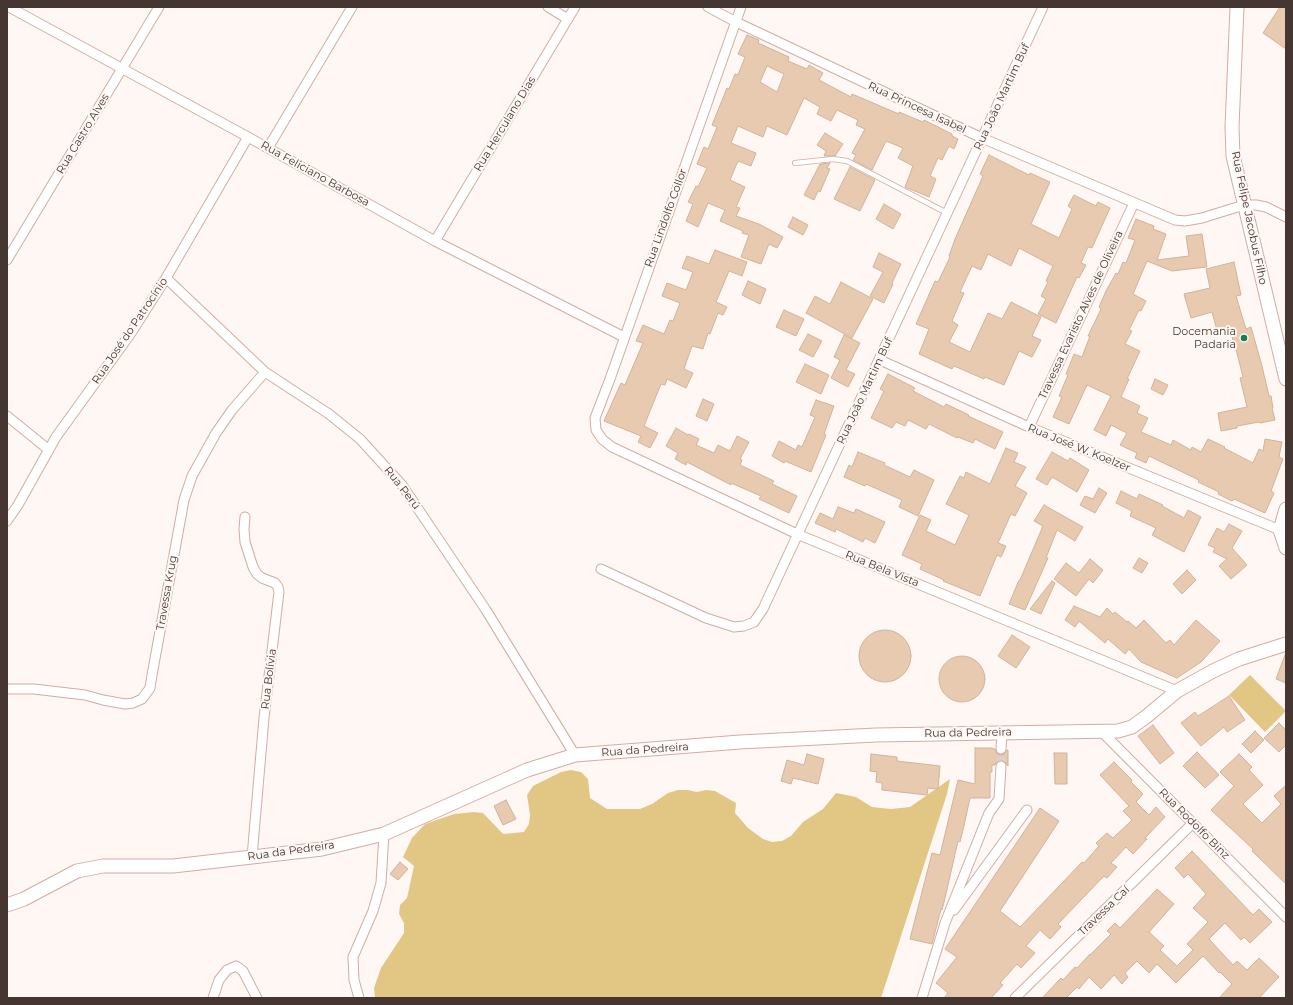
<!DOCTYPE html>
<meta charset="utf-8">
<style>
body{margin:0}
#map{position:relative;width:1293px;height:1005px;overflow:hidden;background:#fff7f4;font-family:Montserrat,sans-serif}
canvas{display:block}
.frame{position:absolute;inset:0;border:8px solid #463631;pointer-events:none}
</style>
<div id="map">
<canvas width="1293" height="1005"></canvas>
<div class="frame"></div>
</div>
<script>
const context = document.querySelector('canvas').getContext('2d');
context.lineJoin = 'round';
function paint(path, color) {
  context.fillStyle = color;
  context.fill(path, 'evenodd');
}
function toPath(rows) {
  const path = new Path2D();
  for (const r of rows) {
    if (r.length === 3) {
      path.moveTo(r[0] + r[2], r[1]);
      path.arc(r[0], r[1], r[2], 0, 2 * Math.PI);
      continue;
    }
    path.moveTo(r[0], r[1]);
    for (let i = 2; i < r.length; i += 2) path.lineTo(r[i], r[i + 1]);
  }
  return path;
}
function stroke(path, color, width, dash) {
  context.strokeStyle = color;
  context.lineWidth = width;
  context.lineCap = dash ? 'butt' : 'round';
  context.setLineDash(dash || []);
  context.stroke(path);
}
function drawText(font, color, halo, rows, align = 'center') {
  context.font = font + ' Montserrat,sans-serif';
  context.lineWidth = 4;
  context.setLineDash([]);
  context.textBaseline = 'middle';
  context.strokeStyle = halo;
  context.fillStyle = color;
  for (const [text, x, y, turn = 0] of rows) {
    context.save();
    context.translate(x, y);
    context.rotate((+turn || 0) * Math.PI / 180);
    context.textAlign = isNaN(turn) ? turn : align;
    if (halo) context.strokeText(text, 0, 0);
    context.fillText(text, 0, 0);
    context.restore();
  }
}
paint(toPath([
 [1250,675,1286,711,1265,732,1229,695],
 [571,770,581,772,588,779,590,798,607,809,640,809,652,804,668,793,678,790,688,790,697,792,706,790,715,791,736,803,735,813,748,828,763,839,772,842,782,841,791,836,803,822,823,809,836,793,856,797,872,807,891,809,910,807,950,779,947,794,881,998,375,998,374,988,381,968,404,933,404,923,399,914,400,905,407,898,414,866,403,857,412,838,425,824,454,814,474,812,483,813,503,834,524,832,529,824,530,815,527,795,533,786,561,772]
]), '#e2c684');
const building = toPath([
 [1280,7,1286,7,1286,49,1263,33,1280,7],
 [747,35,759,40,758,43,789,57,788,61,807,69,809,65,823,73,819,80,851,97,852,94,899,114,899,112,923,122,924,120,952,134,952,136,958,139,954,149,949,146,942,160,938,158,930,176,936,179,929,197,905,187,913,166,898,158,903,148,886,141,872,170,853,160,856,155,852,153,865,129,856,125,858,120,837,110,831,121,817,114,820,107,804,98,787,135,767,126,763,137,738,126,731,143,756,153,751,166,738,161,730,180,745,187,736,207,740,208,736,216,759,224,783,237,777,248,769,244,761,264,741,257,749,235,742,233,743,231,720,221,725,210,708,203,698,227,686,221,693,204,688,202,696,186,698,187,707,168,697,164,704,147,708,149,717,127,712,125,727,88,729,89,735,74,738,75,745,57,738,54,747,35],
 [767,66,784,74,777,92,760,82,767,66],
 [825,133,843,144,835,156,824,156,826,151,817,145,825,133],
 [989,155,1029,175,1030,173,1050,182,1031,224,1059,238,1072,209,1068,206,1074,195,1096,206,1098,202,1110,208,1092,248,1088,247,1081,263,1086,265,1079,278,1077,277,1056,323,1038,314,1046,299,1041,296,1048,282,1046,281,1053,266,1019,248,1011,266,988,254,981,270,972,266,960,292,964,293,952,321,958,325,949,342,970,352,988,313,1002,319,1011,302,1041,317,1032,336,1041,340,1032,357,1019,351,1004,385,985,377,984,379,954,366,952,369,919,354,929,329,916,324,935,281,938,282,950,257,949,256,955,239,983,176,980,174,989,155],
 [830,163,827,168,830,169,820,192,818,191,814,200,804,195,820,164,830,163],
 [850,167,875,180,860,211,834,199,850,167],
 [884,204,901,214,893,229,876,219,884,204],
 [793,217,808,225,803,235,788,227,793,217],
 [1136,219,1154,226,1153,229,1166,234,1157,260,1189,256,1186,236,1202,234,1207,267,1172,271,1147,261,1133,294,1146,301,1141,311,1139,310,1129,330,1132,331,1125,344,1140,351,1127,379,1129,379,1121,397,1140,406,1137,413,1148,418,1141,432,1171,445,1173,440,1191,450,1192,447,1201,452,1208,439,1225,447,1224,448,1253,463,1259,449,1263,451,1265,439,1282,442,1279,457,1283,459,1271,491,1274,493,1265,513,1234,499,1232,501,1218,494,1219,492,1198,482,1199,480,1149,456,1146,463,1135,458,1137,453,1120,445,1127,433,1111,425,1106,436,1094,430,1111,396,1087,385,1069,424,1053,417,1062,397,1059,396,1068,375,1066,374,1074,354,1082,357,1090,336,1088,336,1101,309,1099,307,1106,291,1116,273,1118,274,1123,262,1126,263,1135,240,1128,238,1136,219],
 [715,250,747,262,742,276,729,271,716,302,727,307,723,315,718,313,710,334,708,333,703,349,692,346,684,369,693,373,686,388,667,379,665,385,661,384,644,426,658,433,650,448,638,442,641,436,604,421,621,383,625,385,643,343,636,341,643,325,664,334,670,320,673,321,680,303,662,296,667,283,686,290,693,272,682,268,687,256,709,264,715,250],
 [879,253,901,264,892,283,893,284,884,303,870,296,883,272,873,267,879,253],
 [1234,262,1241,295,1236,296,1246,329,1251,327,1262,366,1269,396,1271,396,1273,408,1272,408,1275,420,1260,423,1259,422,1237,426,1237,428,1221,431,1218,413,1247,407,1240,378,1243,377,1237,353,1230,330,1218,334,1212,312,1191,318,1184,294,1210,288,1206,269,1234,262],
 [748,281,766,289,760,304,742,295,748,281],
 [841,282,873,299,852,338,806,313,815,296,830,304,841,282],
 [784,310,804,319,796,336,776,327,784,310],
 [808,334,822,341,813,357,799,350,808,334],
 [844,335,860,343,846,370,855,374,848,387,831,378,840,360,834,357,844,335],
 [805,364,829,375,821,394,796,382,805,364],
 [888,374,915,388,913,391,944,407,946,404,969,415,968,416,1003,432,995,449,975,439,973,443,958,437,957,438,929,424,926,429,908,420,905,426,896,422,892,428,871,418,884,391,880,389,888,374],
 [1155,379,1168,385,1163,395,1151,389,1155,379],
 [703,399,714,404,707,421,696,416,703,399],
 [816,400,834,406,824,434,826,435,811,472,785,461,784,463,772,456,779,441,796,450,798,445,802,447,815,417,810,415,816,400],
 [676,428,688,435,689,434,699,439,696,445,714,453,718,445,730,451,737,436,749,442,740,459,742,460,740,465,774,481,772,484,797,496,789,513,759,499,761,496,731,483,731,485,687,462,686,465,675,459,678,453,666,446,676,428],
 [1006,448,1018,453,1014,462,1026,467,1015,486,1027,493,1015,516,1011,514,998,543,1006,546,1001,557,997,555,980,596,943,581,944,580,920,569,922,564,902,555,920,515,931,520,926,531,955,545,969,515,946,504,960,476,964,478,966,472,990,484,1006,448],
 [858,452,885,463,884,465,910,477,914,470,934,480,918,516,899,507,902,500,866,484,865,486,844,477,849,465,852,467,858,452],
 [1052,452,1068,461,1070,458,1089,470,1077,492,1052,477,1047,485,1036,479,1052,452],
 [1099,488,1107,493,1095,513,1080,505,1085,496,1093,499,1099,488],
 [1121,491,1137,499,1139,494,1163,505,1162,506,1184,518,1188,510,1201,517,1184,552,1152,535,1156,528,1130,516,1132,511,1116,503,1121,491],
 [1044,505,1083,527,1075,541,1057,530,1046,558,1048,558,1025,610,1009,604,1019,580,1020,580,1043,526,1034,521,1044,505],
 [838,507,854,513,856,509,885,522,875,543,865,538,863,542,836,529,835,532,815,523,820,513,833,519,838,507],
 [1229,524,1242,531,1232,548,1247,565,1231,579,1219,566,1227,559,1213,552,1215,548,1208,545,1217,528,1224,532,1229,524],
 [1139,558,1148,563,1142,573,1133,568,1139,558],
 [1090,559,1103,570,1093,583,1089,579,1076,596,1054,579,1066,563,1079,573,1090,559],
 [1187,570,1196,580,1182,594,1173,584,1187,570],
 [1052,581,1055,583,1041,614,1030,609,1052,581],
 [1074,606,1100,617,1107,608,1113,614,1115,612,1127,622,1128,621,1136,628,1144,620,1166,643,1170,640,1174,645,1196,620,1220,641,1201,662,1177,678,1141,662,1129,649,1125,654,1108,639,1105,643,1079,621,1075,627,1065,620,1074,606],
 [885,656,26],
 [1012,635,1030,647,1016,668,998,656,1012,635],
 [1285,655,1286,655,1286,683,1276,679,1285,655],
 [962,679,23],
 [1229,696,1245,720,1227,732,1224,727,1201,746,1181,723,1195,712,1198,716,1229,696],
 [1279,723,1286,730,1286,745,1279,752,1264,738,1279,723],
 [1153,725,1174,753,1160,764,1138,736,1153,725],
 [1255,731,1264,740,1251,753,1242,744,1255,731],
 [975,748,991,748,995,749,997,754,1001,755,1004,754,1007,750,1008,750,1008,766,1005,761,1001,760,996,762,995,765,992,765,992,772,990,772,990,798,970,798,963,830,960,842,958,841,945,898,942,910,941,909,932,944,910,939,932,853,940,855,958,780,975,784,975,748],
 [1197,752,1219,775,1205,788,1183,766,1197,752],
 [1054,753,1067,753,1067,784,1055,784,1054,753],
 [807,754,824,759,818,784,793,778,791,784,781,781,787,760,804,765,807,754],
 [871,754,897,757,897,761,940,766,938,789,928,788,927,795,882,790,882,783,876,782,877,772,870,771,871,754],
 [1239,754,1252,767,1249,770,1263,785,1243,804,1262,823,1281,804,1274,796,1286,785,1286,884,1252,851,1253,849,1211,810,1234,786,1220,772,1239,754],
 [1114,762,1132,780,1131,782,1143,794,1136,802,1149,815,1156,807,1165,817,1145,838,1147,839,1133,854,1126,847,1111,863,1117,867,1107,878,1104,876,1058,924,1061,927,1050,939,1040,930,1026,946,1035,953,1021,968,1017,964,1000,983,1003,985,991,998,944,998,948,993,936,983,957,957,945,949,1040,808,1059,821,1000,911,1020,927,1082,862,1084,863,1099,846,1096,843,1107,833,1113,838,1132,820,1123,811,1129,806,1100,775,1114,762],
 [506,800,516,819,503,825,494,806,506,800],
 [1192,851,1253,915,1259,909,1272,922,1250,943,1244,937,1241,940,1225,923,1209,939,1233,965,1237,961,1247,970,1259,958,1279,977,1259,998,1219,998,1232,984,1220,972,1219,973,1203,956,1176,983,1157,964,1149,973,1137,961,1125,973,1128,977,1122,984,1114,975,1101,989,1089,977,1079,989,1077,987,1066,998,1042,998,1061,978,1063,980,1075,967,1077,968,1090,954,1090,955,1111,934,1107,931,1115,923,1120,928,1157,889,1174,904,1149,932,1164,946,1160,950,1177,966,1193,950,1187,944,1208,922,1193,908,1206,894,1188,874,1184,878,1175,868,1192,851],
 [400,862,408,869,398,880,390,874,400,862]
]);
paint(building, '#e8cab0');
stroke(building, '#d0b399', 1);
stroke(toPath([
 [1001,766,1001,749]
]), '#dad0cd', 9, [9, 4.5]);
const lane = toPath([
 [795,163,833,159,847,161,947,213]
]);
const street = toPath([
 [9,7,248,137,435,241,624,337],
 [548,7,568,19],
 [708,7,736,22,982,138,1175,220,1185,221,1202,218,1244,205,1256,205,1266,207,1286,217],
 [741,7,610,379,595,418,596,430,602,439,612,447,797,534,1177,691],
 [268,148,352,7],
 [435,241,575,7],
 [7,260,159,7],
 [166,278,265,372,329,414,360,439,402,485,486,610,575,755],
 [880,360,1029,427,1280,530],
 [7,416,49,450],
 [1029,427,1134,203],
 [245,517,244,529,245,542,253,567,257,574,262,578,275,583,278,587,279,592,264,718,252,857],
 [7,521,18,505,56,437,131,333,166,278,248,137],
 [601,569,706,618,734,627,744,626,754,622,763,609,1043,7],
 [7,689,34,689,85,695,103,700,125,704,133,703,142,699,150,688,152,675,184,500,192,476,216,433,232,410,265,372],
 [1102,732,1286,917],
 [1001,749,1002,733],
 [954,910,1027,810],
 [213,998,219,980,227,970,236,966,243,971,257,998],
 [359,998,354,980,353,957,373,911,381,883,384,834],
 [922,998,945,923,989,813,999,799,1001,766],
 [1015,998,1193,823]
]);
const secondary = toPath([
 [1237,7,1232,127,1233,156,1286,379],
 [1286,509,1280,530,1286,548],
 [7,905,24,899,77,871,103,866,173,866,322,849,384,834,527,770,575,755,740,742,876,735,1118,731,1132,727,1147,716,1177,691,1213,671,1239,659,1286,644]
]);
stroke(lane, '#d3aca0', 6);
stroke(street, '#d3aca0', 11);
stroke(secondary, '#d3aca0', 15);
stroke(lane, '#fff', 4.5);
stroke(street, '#fff', 9);
stroke(secondary, '#fff', 13);
for (const [x, y, r, color] of [
 [1244,338,4,"#157d57"]
]) {
  const dot = new Path2D();
  dot.arc(x, y, r, 0, 2 * Math.PI);
  context.fillStyle = color;
  context.fill(dot);
  stroke(dot, '#fff7f4', 1.5);
}
drawText('11px', '#463631', '#fff7f4', [
 ["Rua João Martim Buf",1002,97,-65],
 ["Rua Princesa Isabel",917,108,25],
 ["Rua Herculano Dias",505,124,-59],
 ["Rua Castro Alves",83,134,-59],
 ["Rua Feliciano Barbosa",315,174,29],
 ["Rua Lindolfo Collor",666,218,-70],
 ["Rua Felipe Jacobus Filho",1249,218,78],
 ["Travessa Evaristo Alves de Oliveira",1081,315,-65],
 ["Rua José do Patrocínio",130,331,-56],
 ["Rua João Martim Buf",865,391,-65],
 ["Rua José W. Koelzer",1079,448,22],
 ["Rua Perú",402,488,52],
 ["Rua Bela Vista",882,569,22],
 ["Travessa Krug",167,593,-80],
 ["Rua Bolívia",269,679,-83],
 ["Rua da Pedreira",968,733,-1],
 ["Rua da Pedreira",645,750,-4],
 ["Rua Rodolfo Binz",1194,824,45],
 ["Rua da Pedreira",291,851,-8],
 ["Travessa Caí",1104,911,-44]
]);
drawText('11px', '#463631', '#fff7f4', [
 ["Docemania",1236,332],
 ["Padaria",1236,345]
], 'right');
</script>
